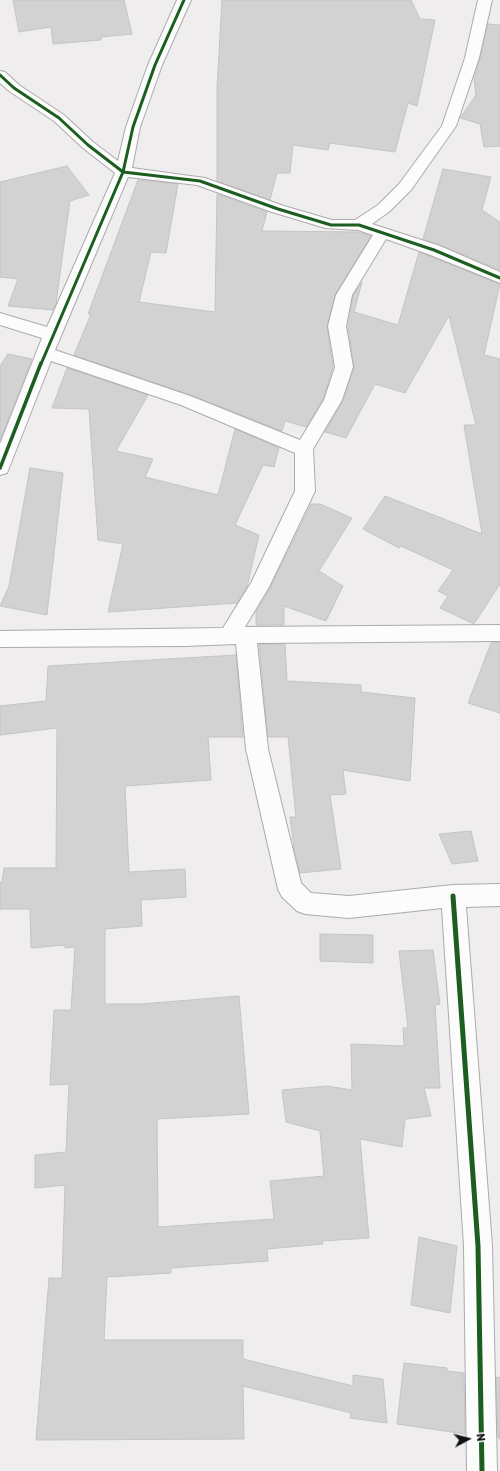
<!DOCTYPE html>
<style>
body{margin:0}
#map{position:relative;width:500px;height:1471px;overflow:hidden;background:#efedee;font-family:Rubik,sans-serif}
canvas{display:block}
.north{position:absolute;left:448px;top:1419px;width:40px;height:40px;-webkit-text-stroke:3px #fff;paint-order:stroke;rotate:83deg;font-size:11px;font-weight:700;line-height:16px;text-align:center;color:#121111}
.north::after{content:'';display:block;margin:auto;width:14px;height:18px;background:#121111;clip-path:polygon(50% 0,100% 100%,50% 72%,0 100%)}
</style>
<div id="map">
<canvas width="500" height="1471"></canvas>
<div class="north">N</div>
</div>
<script>
const context = document.querySelector('canvas').getContext('2d');
context.lineJoin = 'round';
function paint(path, color) {
  context.fillStyle = color;
  context.fill(path, 'evenodd');
}
function toPath(rows) {
  const path = new Path2D();
  for (const r of rows) {
    path.moveTo(r[0], r[1]);
    for (let i = 2; i < r.length; i += 2) path.lineTo(r[i], r[i + 1]);
  }
  return path;
}
function stroke(path, color, width, dash) {
  context.strokeStyle = color;
  context.lineWidth = width;
  context.lineCap = dash ? 'butt' : 'round';
  context.setLineDash(dash || []);
  context.stroke(path);
}
const building = toPath([
 [13,0,124,0,132,34,101,37,101,40,53,44,51,27,19,32,13,0],
 [222,0,411,0,420,19,435,20,417,106,408,103,395,152,330,143,328,150,293,145,290,173,277,173,270,200,217,181,217,88,222,0],
 [488,24,500,25,500,146,484,147,480,124,460,118,476,95,474,79,480,58,488,24],
 [67,166,89,195,70,201,56,303,53,310,8,306,18,279,0,277,0,182,67,166],
 [443,169,491,177,482,210,500,222,500,270,423,239,443,169],
 [138,180,178,184,166,253,151,252,139,302,215,312,217,194,267,212,262,231,358,232,371,236,335,295,327,326,333,367,323,399,306,427,285,421,282,431,193,396,74,355,91,314,88,314,138,180],
 [419,252,500,284,484,355,500,359,500,584,474,624,440,608,448,596,438,591,453,570,401,546,399,548,363,529,385,496,482,534,464,425,476,425,449,316,405,393,375,384,346,438,325,432,343,401,354,367,348,326,353,296,362,282,354,312,398,325,419,252],
 [8,354,32,359,0,440,0,366,8,354],
 [67,368,148,395,116,451,153,459,145,477,218,495,235,429,279,448,274,467,263,465,235,525,259,535,247,587,237,603,108,612,123,544,98,540,89,409,52,408,67,368],
 [30,468,63,473,47,615,0,606,9,586,30,468],
 [311,504,320,504,352,518,319,571,343,586,326,621,284,606,284,625,256,625,256,612,270,588,311,504],
 [500,642,500,713,468,703,491,643,500,642],
 [259,644,285,644,287,681,361,685,361,692,415,698,410,781,343,770,346,794,330,795,341,869,300,873,294,848,290,817,296,817,288,737,268,737,259,644],
 [236,655,243,737,208,737,211,780,125,786,129,872,185,869,186,897,141,900,142,926,105,929,105,1004,141,1004,239,996,249,1114,157,1119,158,1227,274,1219,270,1181,324,1176,320,1131,286,1122,282,1090,327,1086,352,1090,351,1044,404,1046,403,1028,408,1028,399,951,433,950,440,1004,435,1005,440,1088,424,1088,431,1116,405,1119,402,1147,360,1139,369,1238,322,1241,323,1244,267,1249,268,1261,171,1268,171,1273,107,1277,104,1340,243,1340,243,1359,353,1386,353,1375,383,1379,387,1423,350,1418,351,1413,243,1386,244,1439,36,1440,49,1278,62,1278,65,1185,35,1188,35,1155,66,1152,69,1084,50,1085,54,1010,71,1010,75,947,65,948,65,945,31,948,30,909,0,909,0,882,2,882,4,868,56,868,57,728,0,735,0,706,46,701,48,666,236,655],
 [471,831,478,861,452,864,439,834,471,831],
 [320,934,373,935,373,963,320,961,320,934],
 [419,1237,457,1246,450,1313,411,1305,419,1237],
 [404,1363,447,1368,447,1371,464,1373,465,1434,397,1424,404,1363],
 [496,1377,500,1378,500,1439,498,1438,496,1377]
]);
paint(building, '#d3d2d2');
stroke(building, '#c5c3c4', 1);
const street = toPath([
 [177,0,191,0,162,65,140,127,132,168,205,178,284,206,332,220,355,220,378,205,399,184,442,126,465,58,478,0,492,0,479,58,456,126,411,190,390,211,372,224,440,246,500,272,500,283,428,254,386,239,352,295,346,326,353,367,342,400,313,449,315,491,269,587,245,627,500,625,500,641,257,643,268,749,301,883,311,893,349,896,453,885,500,884,500,906,466,907,492,1246,497,1471,467,1471,464,1246,442,908,349,918,305,914,297,911,282,897,278,889,246,749,236,644,185,646,0,647,0,631,223,628,251,583,295,491,295,453,181,405,51,361,9,468,7,473,0,475,0,444,42,338,0,325,0,313,47,327,115,173,83,148,54,121,9,91,0,83,0,71,5,72,19,85,64,115,93,142,118,161,126,127,148,65,177,0],
 [128,177,197,185,272,212,325,228,358,230,373,235,336,295,328,326,335,367,324,400,300,440,193,397,55,350,128,177]
]);
stroke(street, '#acaaab', 2);
paint(street, '#fdfcfc');
stroke(toPath([
 [0,75,14,88,59,118,88,145,123,172,200,181,278,209,331,225,359,225,434,250,500,278],
 [41,364,123,172,133,127,155,65,184,0]
]), '#1b5e20', 3);
stroke(toPath([
 [0,468,41,363]
]), '#1b5e20', 3.5);
stroke(toPath([
 [453,896,478,1246,482,1471]
]), '#1b5e20', 5);
</script>
